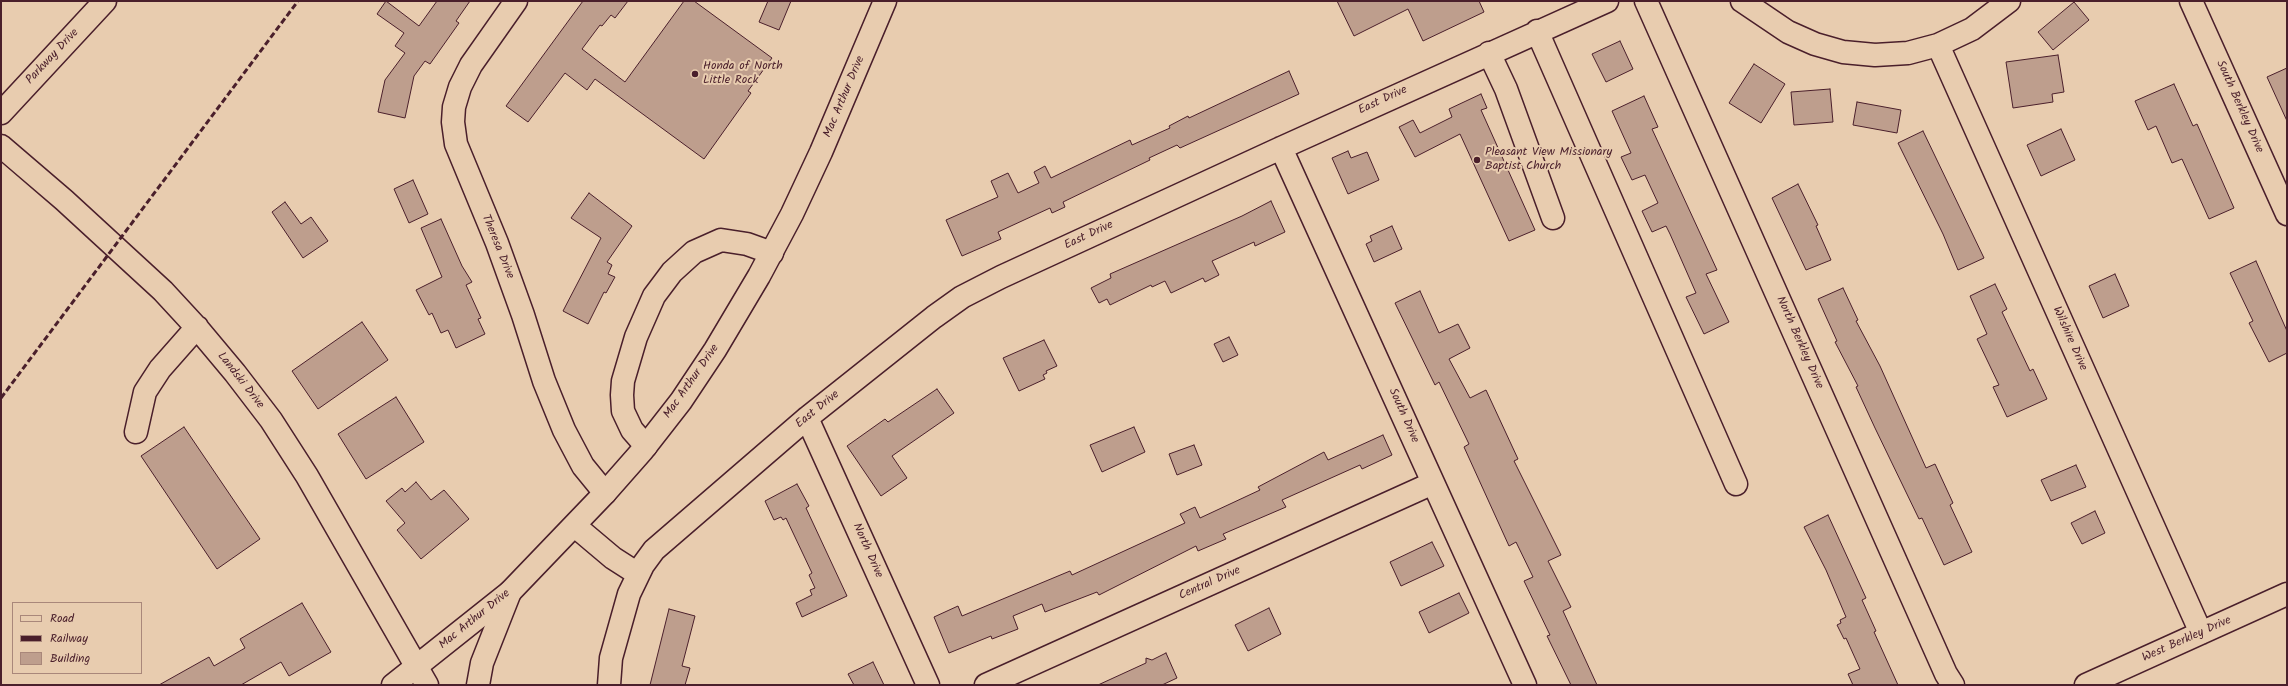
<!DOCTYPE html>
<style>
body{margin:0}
#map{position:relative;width:2288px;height:686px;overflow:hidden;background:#e8ccaf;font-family:Kalam,sans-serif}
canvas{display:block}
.frame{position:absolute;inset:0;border:2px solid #4a1f2b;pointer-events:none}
.legend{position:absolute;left:12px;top:602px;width:130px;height:72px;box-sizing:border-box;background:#e8ccaf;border:1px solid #a9877a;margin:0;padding:5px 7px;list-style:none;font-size:12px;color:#4a1f2b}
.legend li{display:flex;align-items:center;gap:8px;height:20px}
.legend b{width:20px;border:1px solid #a9877a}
</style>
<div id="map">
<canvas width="2288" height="686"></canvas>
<div class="frame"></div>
<ul class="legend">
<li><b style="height:5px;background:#e8ccaf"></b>Road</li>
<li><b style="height:5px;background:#4a1f2b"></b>Railway</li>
<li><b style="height:11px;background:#be9e8d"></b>Building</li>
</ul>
</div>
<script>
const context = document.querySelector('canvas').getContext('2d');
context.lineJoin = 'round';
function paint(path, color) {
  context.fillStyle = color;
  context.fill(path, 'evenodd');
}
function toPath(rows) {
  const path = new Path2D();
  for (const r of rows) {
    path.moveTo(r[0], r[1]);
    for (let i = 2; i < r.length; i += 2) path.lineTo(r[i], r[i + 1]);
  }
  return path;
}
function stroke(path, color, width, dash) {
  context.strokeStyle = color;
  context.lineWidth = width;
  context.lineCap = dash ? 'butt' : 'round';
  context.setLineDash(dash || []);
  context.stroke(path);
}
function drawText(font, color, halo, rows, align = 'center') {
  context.font = font + ' Kalam,sans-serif';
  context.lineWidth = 4;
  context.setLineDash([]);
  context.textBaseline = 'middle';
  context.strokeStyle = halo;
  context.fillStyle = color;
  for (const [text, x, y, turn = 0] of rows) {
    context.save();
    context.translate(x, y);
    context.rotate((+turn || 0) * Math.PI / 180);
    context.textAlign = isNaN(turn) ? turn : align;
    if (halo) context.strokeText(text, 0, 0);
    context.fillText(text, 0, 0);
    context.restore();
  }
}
const building = toPath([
 [386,1,419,26,437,1,470,1,456,21,459,23,430,64,425,61,414,76,405,118,378,112,385,80,405,53,395,46,404,33,377,14,386,1],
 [583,1,628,1,615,18,611,15,602,26,600,25,582,49,625,82,684,1,694,1,772,58,748,91,751,93,704,159,595,79,587,90,565,73,528,122,506,106,583,1],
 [768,1,791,1,779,30,759,22,768,1],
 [1337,1,1479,1,1484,12,1423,41,1408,9,1354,36,1337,1],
 [2074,2,2089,20,2053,50,2038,32,2074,2],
 [1620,41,1633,69,1606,82,1592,54,1620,41],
 [2058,55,2064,92,2052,94,2053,102,2013,108,2006,62,2058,55],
 [1754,64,1785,84,1761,123,1729,103,1754,64],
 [2287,68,2287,121,2267,77,2287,68],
 [1289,71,1299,94,1180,148,1177,145,1149,158,1150,160,1063,202,1065,207,1052,213,1050,208,998,232,1001,239,962,256,946,220,998,197,991,181,1008,173,1018,193,1039,183,1034,172,1045,166,1051,178,1130,140,1132,145,1170,128,1169,126,1188,116,1189,118,1289,71],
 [2174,84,2193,126,2197,124,2234,208,2209,219,2182,159,2172,163,2156,126,2148,130,2135,101,2174,84],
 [1830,89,1833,122,1794,125,1791,92,1830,89],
 [1481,94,1487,108,1481,110,1535,230,1509,241,1460,134,1415,157,1399,127,1413,120,1420,133,1452,117,1449,109,1481,94],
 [1644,96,1658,127,1652,129,1717,270,1706,274,1729,322,1704,334,1686,297,1696,293,1670,234,1666,226,1652,232,1642,211,1658,203,1645,175,1632,180,1621,157,1631,153,1612,111,1644,96],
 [1857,102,1901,110,1897,133,1853,125,1857,102],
 [2061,129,2075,160,2041,176,2027,145,2061,129],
 [1923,131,1984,258,1958,270,1943,234,1898,143,1923,131],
 [1348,151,1351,158,1367,152,1379,180,1348,194,1332,158,1348,151],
 [413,180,428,214,409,223,394,189,413,180],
 [1798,184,1818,225,1816,226,1831,260,1806,270,1772,198,1798,184],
 [589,193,632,226,607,262,612,265,608,274,615,277,606,293,604,292,588,324,563,311,601,238,571,218,589,193],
 [1271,201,1285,232,1255,246,1254,242,1212,261,1219,275,1205,282,1203,278,1171,293,1165,281,1152,287,1151,285,1110,305,1107,299,1099,303,1091,288,1111,278,1110,274,1242,216,1271,201],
 [285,202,301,224,311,217,328,241,303,258,272,212,285,202],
 [441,219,462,266,472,282,466,285,481,318,478,319,485,334,456,348,448,330,441,333,432,313,429,315,416,290,442,277,421,228,441,219],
 [1392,226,1402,249,1374,262,1366,244,1372,241,1370,236,1392,226],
 [2256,261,2287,331,2287,353,2269,362,2249,323,2253,321,2230,273,2256,261],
 [2115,274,2129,306,2103,318,2089,286,2115,274],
 [1995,284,2007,309,2002,312,2030,371,2033,369,2047,399,2007,417,1993,387,1999,385,1977,339,1987,334,1970,296,1995,284],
 [1843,288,1858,320,1856,321,1880,366,1926,468,1935,464,1953,503,1950,505,1972,552,1944,565,1922,518,1919,519,1875,428,1856,387,1858,386,1835,342,1837,341,1818,299,1843,288],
 [1420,291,1439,333,1458,324,1470,348,1449,359,1470,398,1486,390,1518,459,1514,461,1561,555,1548,561,1571,607,1563,611,1597,685,1571,685,1547,636,1550,635,1524,581,1533,577,1516,542,1509,546,1464,447,1469,444,1439,382,1435,385,1395,303,1420,291],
 [362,322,388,360,318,409,292,371,362,322],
 [1229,337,1238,355,1223,362,1214,344,1229,337],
 [1044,340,1057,366,1046,371,1047,373,1043,375,1045,379,1019,391,1003,358,1044,340],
 [937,389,954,413,892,456,907,478,881,496,847,446,885,419,888,422,937,389],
 [396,397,424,442,366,479,338,434,396,397],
 [184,427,260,539,217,569,141,456,184,427],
 [1134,427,1145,452,1102,472,1090,445,1134,427],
 [1383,435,1392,455,1362,469,1360,465,1282,500,1286,507,1223,534,1226,539,1198,551,1196,546,1099,595,1097,592,1045,612,1042,604,1013,616,1018,629,992,639,991,636,949,653,934,617,958,606,962,616,1070,571,1072,575,1185,523,1180,514,1195,507,1200,518,1260,490,1258,487,1324,452,1328,460,1383,435],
 [1194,445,1202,465,1177,475,1169,454,1194,445],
 [2076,465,2086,487,2051,501,2041,480,2076,465],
 [416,482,431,500,444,490,469,519,421,559,397,530,405,523,386,501,402,488,405,492,416,482],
 [797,484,809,506,806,508,847,596,802,617,796,603,812,595,810,590,815,588,809,575,812,573,786,518,783,520,781,517,774,520,765,501,797,484],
 [2095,511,2105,533,2082,544,2071,523,2095,511],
 [1828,515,1866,598,1862,600,1876,631,1874,632,1898,685,1853,685,1848,674,1860,669,1846,638,1844,639,1837,625,1841,623,1840,620,1846,617,1826,570,1804,527,1828,515],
 [1432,542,1444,566,1401,586,1390,562,1432,542],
 [1459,593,1469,613,1429,633,1419,612,1459,593],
 [302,603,331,652,289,676,281,662,241,685,159,685,209,657,214,666,245,648,240,639,302,603],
 [1269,608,1281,634,1248,651,1235,625,1269,608],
 [669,609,695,616,682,666,690,668,685,685,650,685,669,609],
 [1166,653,1177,678,1162,685,1098,685,1146,663,1146,658,1152,660,1166,653],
 [873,662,884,685,854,685,848,674,873,662]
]);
paint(building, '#be9e8d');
stroke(building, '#4a1f2b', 1);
const minor = toPath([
 [516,1,471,65,460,87,454,107,453,122,456,144,497,243,523,315,544,381,564,430,583,466,605,493],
 [1646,1,1946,674,1953,685],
 [1742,1,1788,32,1815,44,1843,52,1875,55,1908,53,1938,45,1972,29,2009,1],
 [2191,1,2287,214],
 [1537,31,1736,484],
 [1938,45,2201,633],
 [1489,53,1506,89,1553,218],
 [1,113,105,1],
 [1,146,64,200,163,291,199,330,235,373,271,420,307,476,427,685],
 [1281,148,1525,685],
 [807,418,928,685],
 [136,432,145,392,160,369,197,327],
 [646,446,632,430,623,411,622,395,623,381,636,337,654,296,672,272,694,252,721,240,747,244,772,253],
 [575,526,613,558,638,574],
 [478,685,482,663,510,592],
 [609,685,611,658,629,594,643,565,654,550,807,418,934,317,962,297,1001,277,1281,148,1607,1],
 [986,685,1433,483],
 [2086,685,2287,594]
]);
const major = toPath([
 [393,685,510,592,605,493,642,451,681,401,715,350,759,276,792,214,821,152,885,1]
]);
stroke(minor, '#4a1f2b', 25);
stroke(major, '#4a1f2b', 25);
stroke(minor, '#e8ccaf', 22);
stroke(major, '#e8ccaf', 22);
stroke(toPath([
 [1,398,298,1]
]), '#4a1f2b', 3, [6, 3]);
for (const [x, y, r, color] of [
 [695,74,4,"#4a1f2b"],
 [1477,160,4,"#4a1f2b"]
]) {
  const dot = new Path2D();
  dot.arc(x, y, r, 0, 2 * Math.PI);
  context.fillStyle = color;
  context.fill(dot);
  stroke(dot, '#e8ccaf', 1.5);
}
drawText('12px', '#4a1f2b', '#e8ccaf', [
 ["Parkway Drive",53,57,-47],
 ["Mac Arthur Drive",845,97,-67],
 ["East Drive",1383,101,-25],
 ["South Berkley Drive",2239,107,66],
 ["East Drive",1089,236,-25],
 ["Theresa Drive",497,247,68],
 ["Wilshire Drive",2069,339,66],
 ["North Berkley Drive",1799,343,66],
 ["Landski Drive",240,381,52],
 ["Mac Arthur Drive",692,382,-55],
 ["East Drive",818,410,-39],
 ["South Drive",1403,416,66],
 ["North Drive",867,551,66],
 ["Central Drive",1210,584,-24],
 ["Mac Arthur Drive",475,620,-39],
 ["West Berkley Drive",2187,640,-24]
]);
drawText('12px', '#4a1f2b', '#e8ccaf', [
 ["Honda of North",703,67],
 ["Little Rock",703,81],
 ["Pleasant View Missionary",1485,153],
 ["Baptist Church",1485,167]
], 'left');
</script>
